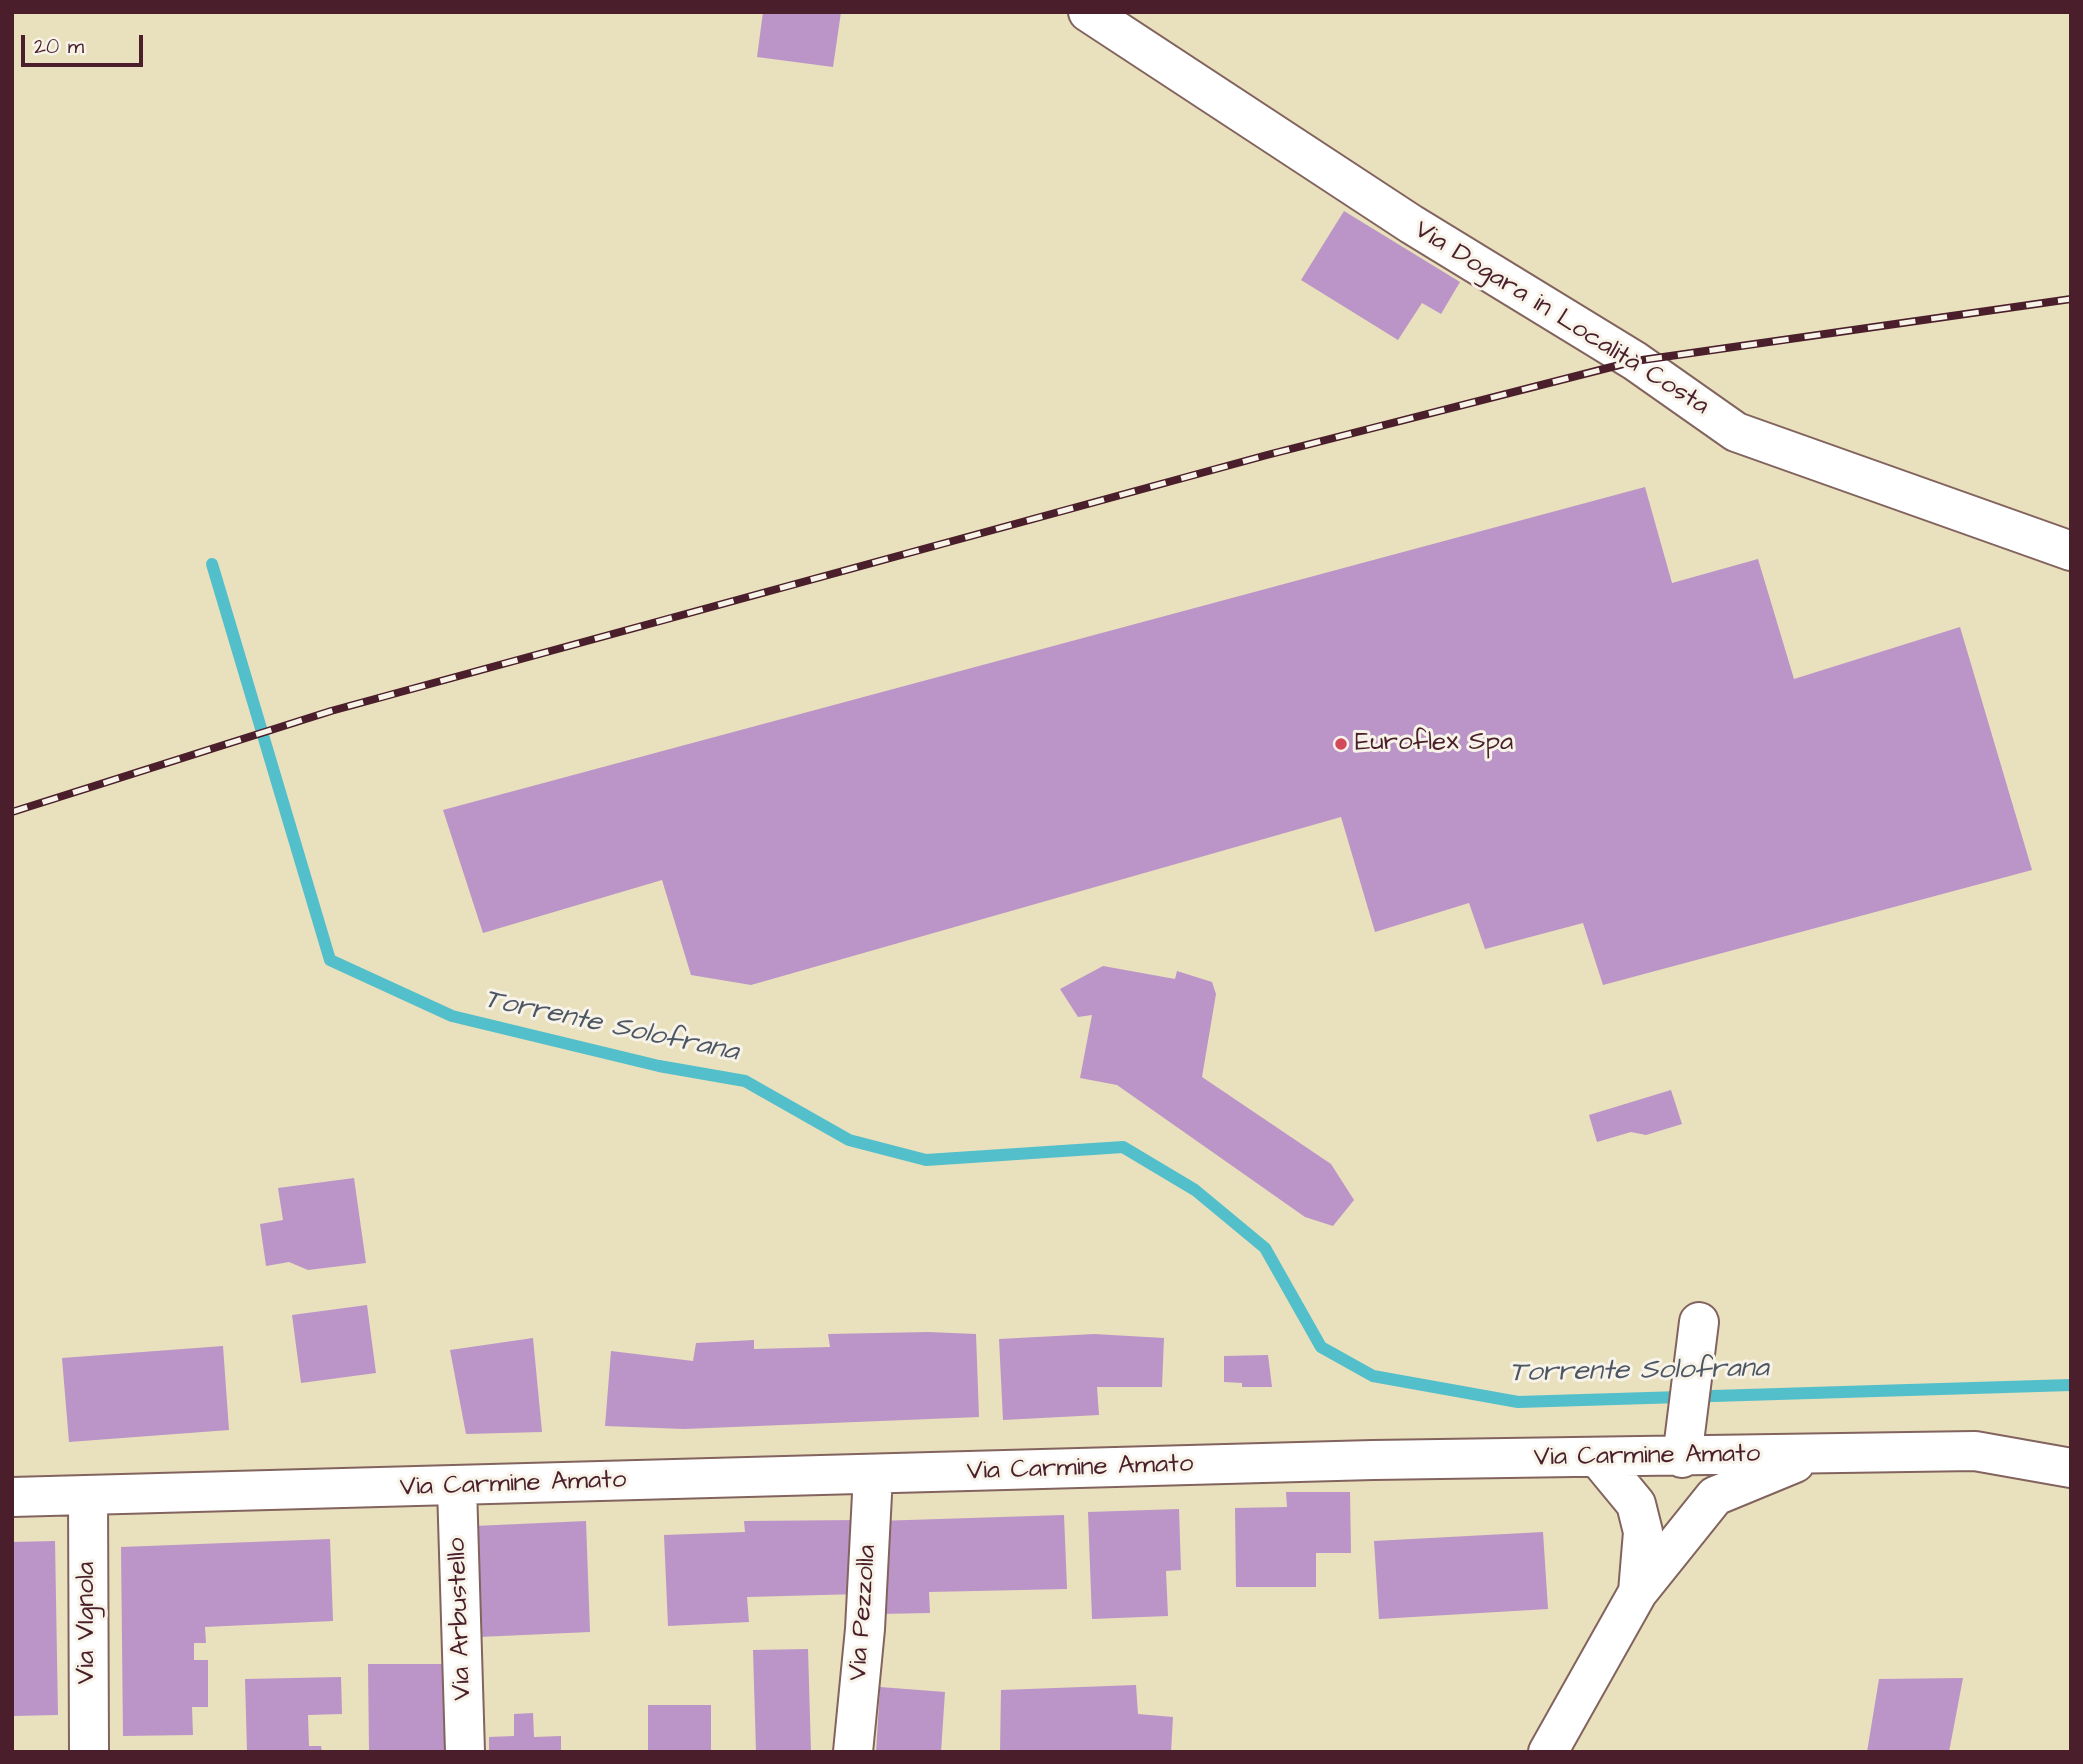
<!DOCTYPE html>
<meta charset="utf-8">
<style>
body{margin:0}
#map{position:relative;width:2083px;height:1764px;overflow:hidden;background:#e9e0bd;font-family:"Architects Daughter",sans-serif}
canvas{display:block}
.frame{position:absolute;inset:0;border:14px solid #4a1f2b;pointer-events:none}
.scale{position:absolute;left:21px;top:35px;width:122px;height:32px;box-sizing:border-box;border:4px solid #4a1f2b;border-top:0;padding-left:9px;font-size:21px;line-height:24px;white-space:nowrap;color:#4a1f2b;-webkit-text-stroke:5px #f7f3e8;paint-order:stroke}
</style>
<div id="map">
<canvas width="2083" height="1764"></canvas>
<div class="frame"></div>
<div class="scale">20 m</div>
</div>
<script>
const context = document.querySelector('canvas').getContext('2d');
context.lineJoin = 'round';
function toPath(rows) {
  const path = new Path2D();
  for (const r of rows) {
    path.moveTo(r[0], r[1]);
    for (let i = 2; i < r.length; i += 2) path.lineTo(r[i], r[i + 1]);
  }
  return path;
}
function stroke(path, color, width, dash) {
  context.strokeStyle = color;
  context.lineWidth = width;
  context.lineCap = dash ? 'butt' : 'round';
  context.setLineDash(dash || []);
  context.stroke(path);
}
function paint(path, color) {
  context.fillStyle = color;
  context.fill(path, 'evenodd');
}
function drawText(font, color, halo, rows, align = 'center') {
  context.font = font + ' "Architects Daughter",sans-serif';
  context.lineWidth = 6;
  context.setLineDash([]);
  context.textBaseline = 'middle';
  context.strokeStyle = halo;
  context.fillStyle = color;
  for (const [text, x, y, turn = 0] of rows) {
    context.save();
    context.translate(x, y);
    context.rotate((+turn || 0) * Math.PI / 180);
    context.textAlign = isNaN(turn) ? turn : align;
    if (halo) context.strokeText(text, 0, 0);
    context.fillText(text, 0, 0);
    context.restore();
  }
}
stroke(toPath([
 [212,564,330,960,452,1016,659,1066,745,1081,849,1140,926,1160,1123,1147,1195,1190,1265,1248,1321,1347,1373,1376,1518,1402,2071,1385]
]), '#52bfcb', 12);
paint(toPath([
 [763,12,841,12,833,67,757,57],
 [1344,211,1460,282,1441,314,1422,303,1398,340,1301,280],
 [1645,487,1672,583,1758,559,1794,679,1960,627,2032,870,1603,985,1583,923,1485,949,1469,903,1375,932,1341,817,751,985,691,975,662,880,483,933,443,810],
 [1103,966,1175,979,1177,971,1212,982,1216,994,1202,1077,1331,1164,1354,1200,1333,1226,1305,1217,1117,1085,1080,1078,1092,1015,1078,1017,1060,989],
 [1671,1090,1682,1124,1646,1135,1631,1132,1597,1142,1589,1115],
 [354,1178,366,1263,308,1270,289,1262,266,1266,260,1224,283,1220,278,1188],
 [367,1305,376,1373,301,1383,292,1315],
 [928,1332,976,1334,979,1417,684,1429,605,1426,611,1351,693,1361,696,1343,754,1340,754,1349,830,1347,828,1334],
 [1094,1334,1164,1338,1162,1387,1097,1387,1099,1415,1003,1420,999,1339],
 [533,1338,542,1432,466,1434,450,1350],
 [223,1346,229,1430,69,1442,62,1358],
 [1268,1355,1272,1387,1242,1387,1242,1383,1224,1382,1224,1356],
 [1286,1492,1350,1492,1351,1553,1316,1553,1316,1587,1236,1587,1235,1508,1287,1507],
 [1179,1509,1181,1570,1166,1571,1168,1616,1092,1619,1088,1512],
 [1064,1515,1067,1589,929,1592,930,1613,879,1614,877,1521],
 [859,1520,860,1594,747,1597,749,1622,668,1626,664,1535,745,1532,744,1521],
 [586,1521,590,1632,479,1637,474,1526],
 [1543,1532,1548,1609,1379,1619,1374,1541],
 [330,1539,333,1621,205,1627,206,1643,194,1643,194,1660,208,1660,208,1707,192,1707,193,1735,123,1736,121,1547],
 [55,1541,58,1715,12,1716,12,1542],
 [808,1649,811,1752,756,1752,753,1650],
 [368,1664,444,1664,445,1751,369,1751],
 [341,1677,342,1714,308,1715,309,1746,321,1746,322,1752,247,1752,245,1679],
 [1963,1678,1949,1752,1867,1752,1879,1679],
 [1136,1685,1138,1714,1173,1717,1171,1752,1000,1752,1001,1690],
 [880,1687,945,1692,941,1752,876,1752],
 [648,1705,711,1705,711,1752,648,1752],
 [533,1713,534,1737,561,1736,561,1752,489,1752,489,1737,514,1736,514,1714]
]), '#bb95c7');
const minor = toPath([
 [1088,12,1411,224,1635,361,1736,432,2071,551],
 [1598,1458,1636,1504,1643,1532,1638,1592],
 [1682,1458,1699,1322],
 [457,1487,465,1752],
 [88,1495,89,1752],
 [12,1497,1373,1460,1975,1451,2071,1468],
 [853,1752,865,1629,873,1475],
 [1548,1752,1638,1592,1715,1496,1795,1463]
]);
stroke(minor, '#82635e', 42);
stroke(minor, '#fff', 38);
const rail = toPath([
 [12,812,331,711,1267,455,1635,361,2071,299]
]);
stroke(rail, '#4a1f2b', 8);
stroke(rail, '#f7f3e8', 5, [16]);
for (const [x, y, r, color] of [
 [1341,744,7,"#d1495b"]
]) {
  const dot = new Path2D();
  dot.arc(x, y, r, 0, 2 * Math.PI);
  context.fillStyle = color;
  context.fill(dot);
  stroke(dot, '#f7f3e8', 2.5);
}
drawText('26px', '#4a1f2b', '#f7f3e8', [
 ["Via Dogara in Località Costa",1561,319,32],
 ["Via Carmine Amato",1647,1457,-1],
 ["Via Carmine Amato",1080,1469,-2],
 ["Via Carmine Amato",513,1485,-2],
 ["Via Pezzolla",864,1613,-86],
 ["Via Arbustello",461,1619,-92],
 ["Via VIgnola",88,1623,-90]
]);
drawText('26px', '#4a1f2b', '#f7f3e8', [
 ["Euroflex Spa",1355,744]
], 'left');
drawText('italic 28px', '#4d5763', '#f7f3e8', [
 ["Torrente Solofrana",611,1027,12],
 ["Torrente Solofrana",1639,1372,-1]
]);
</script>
